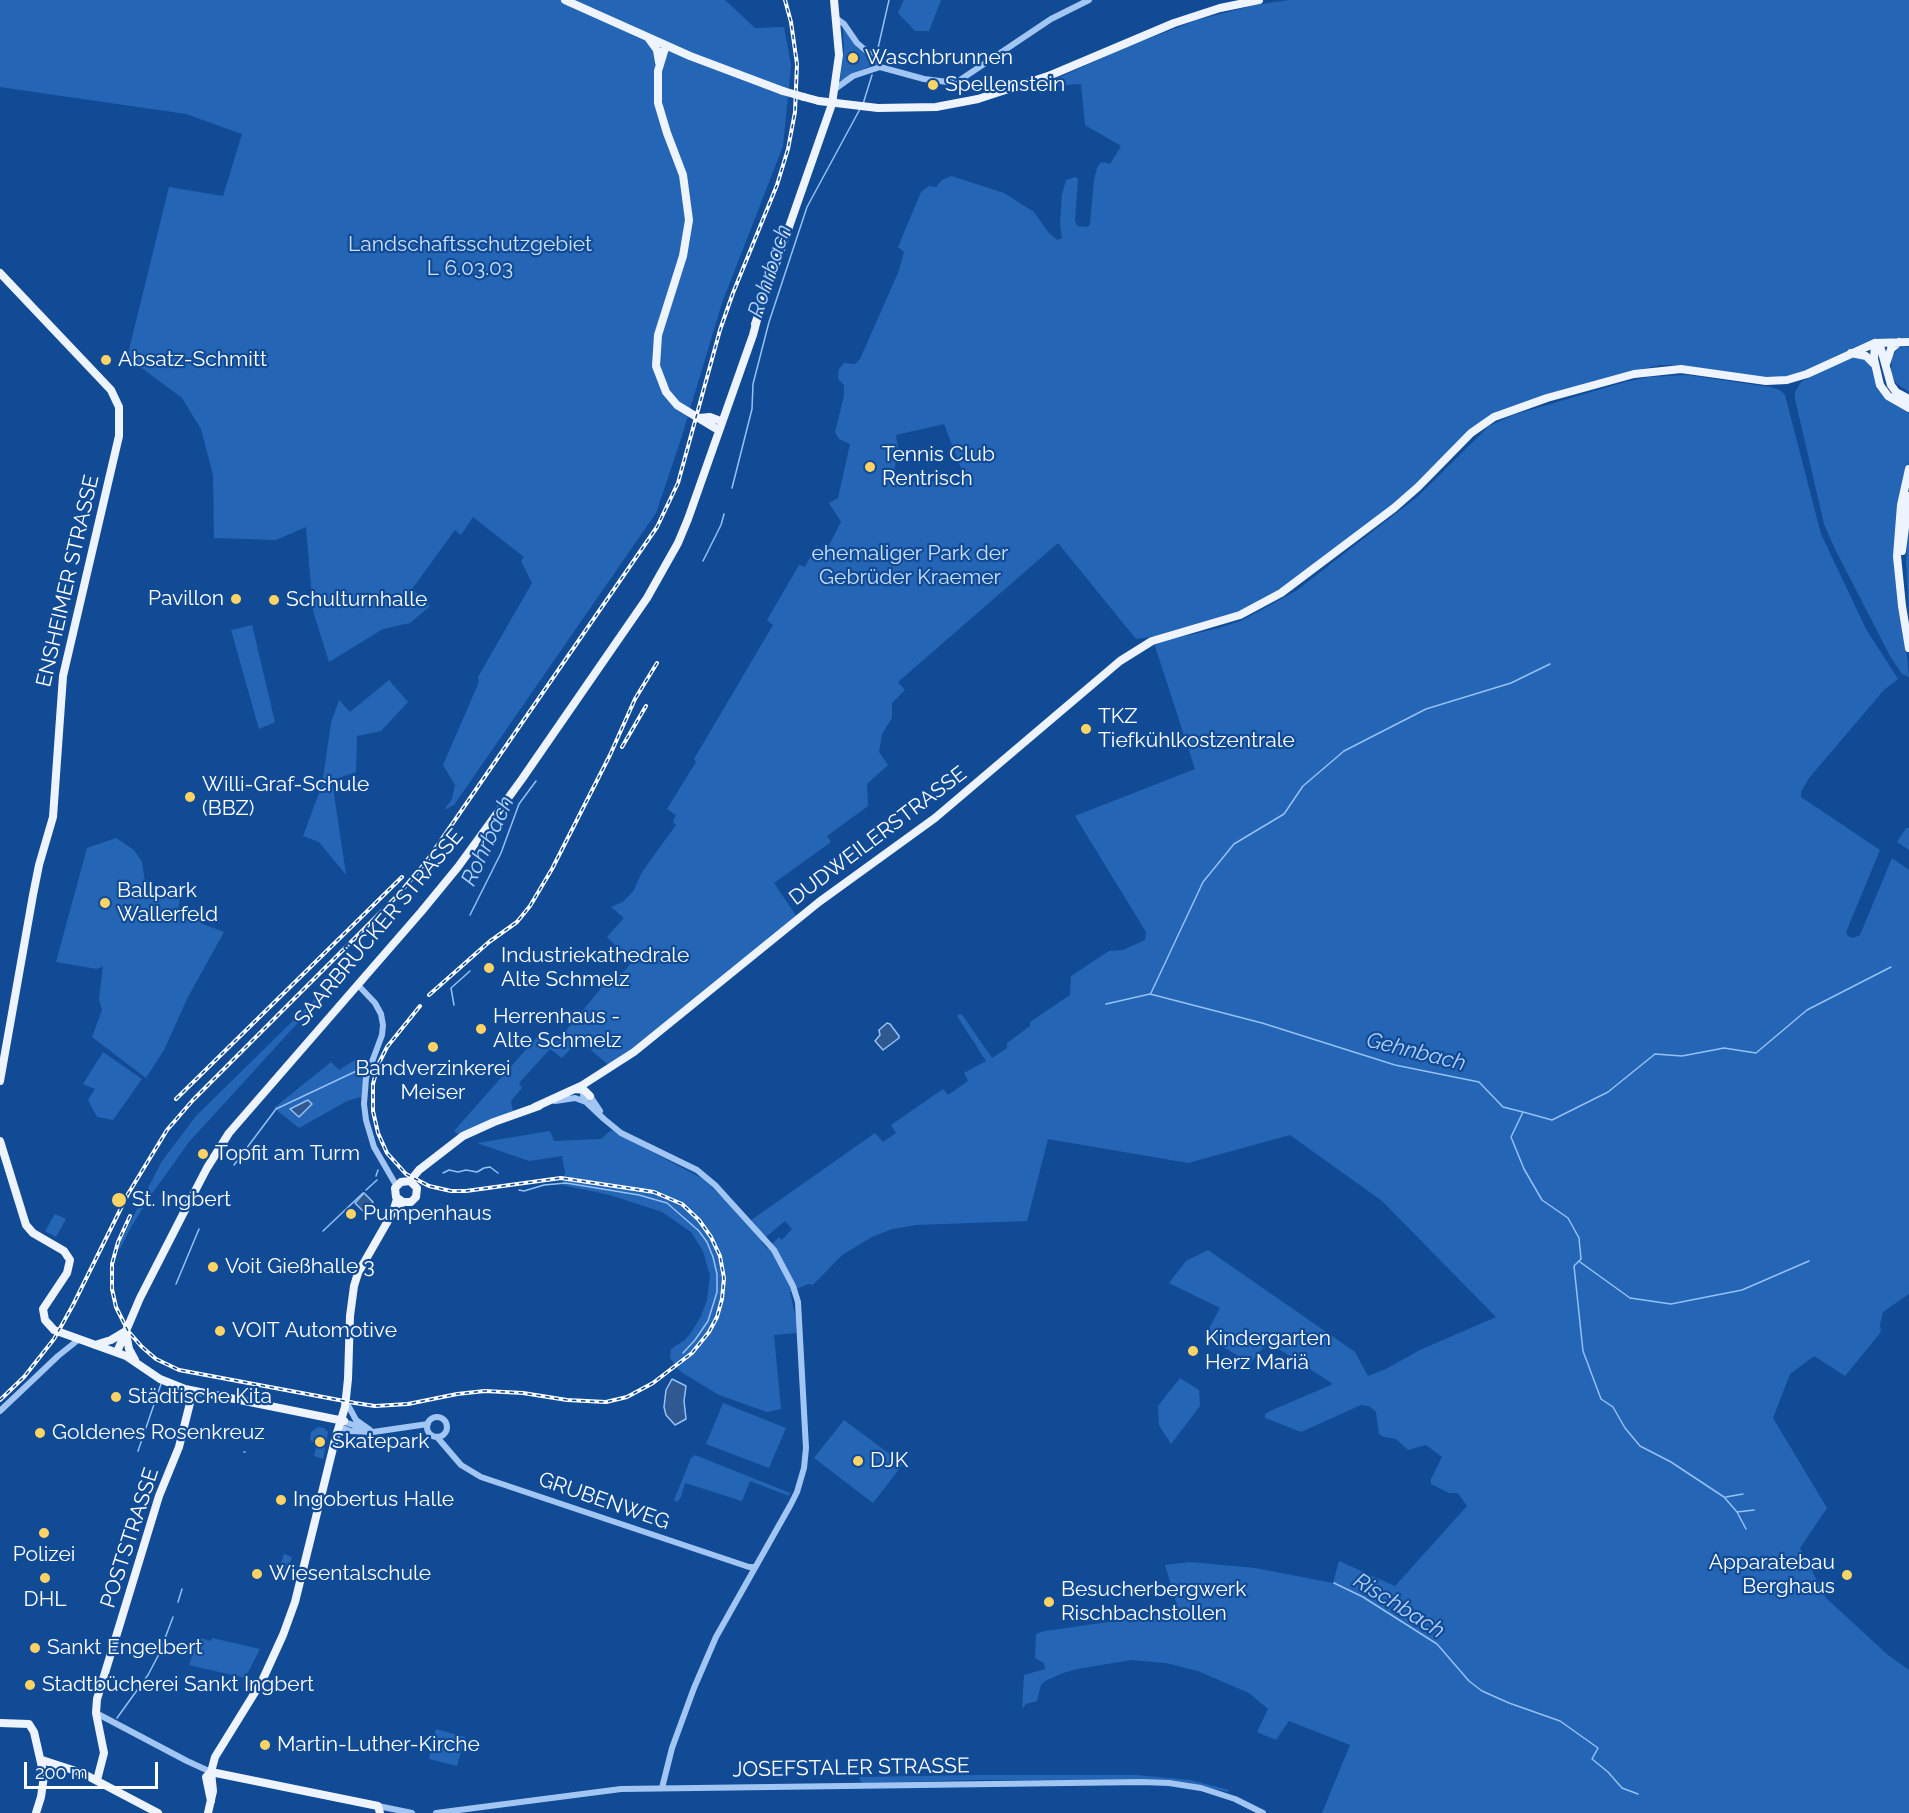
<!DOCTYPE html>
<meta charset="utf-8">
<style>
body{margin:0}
#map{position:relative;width:1909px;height:1813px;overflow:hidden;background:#124b95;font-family:Raleway,sans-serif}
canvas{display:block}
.scale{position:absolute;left:24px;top:1762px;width:134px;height:27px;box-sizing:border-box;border:3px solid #fff;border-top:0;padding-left:8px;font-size:18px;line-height:21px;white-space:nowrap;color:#fff;-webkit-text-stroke:4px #124b95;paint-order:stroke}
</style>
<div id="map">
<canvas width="1909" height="1813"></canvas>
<div class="scale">200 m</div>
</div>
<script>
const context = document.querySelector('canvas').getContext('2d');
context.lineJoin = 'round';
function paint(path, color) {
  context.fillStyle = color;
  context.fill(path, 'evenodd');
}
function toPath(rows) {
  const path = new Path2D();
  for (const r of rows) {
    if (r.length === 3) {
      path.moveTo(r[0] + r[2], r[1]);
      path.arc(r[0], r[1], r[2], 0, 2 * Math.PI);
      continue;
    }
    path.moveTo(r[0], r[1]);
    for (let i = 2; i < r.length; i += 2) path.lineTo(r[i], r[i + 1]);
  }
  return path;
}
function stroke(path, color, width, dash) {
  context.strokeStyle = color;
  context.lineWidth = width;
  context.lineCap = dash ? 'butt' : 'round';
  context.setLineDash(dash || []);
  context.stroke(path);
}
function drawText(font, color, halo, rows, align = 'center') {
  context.font = font + ' Raleway,sans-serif';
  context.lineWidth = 4.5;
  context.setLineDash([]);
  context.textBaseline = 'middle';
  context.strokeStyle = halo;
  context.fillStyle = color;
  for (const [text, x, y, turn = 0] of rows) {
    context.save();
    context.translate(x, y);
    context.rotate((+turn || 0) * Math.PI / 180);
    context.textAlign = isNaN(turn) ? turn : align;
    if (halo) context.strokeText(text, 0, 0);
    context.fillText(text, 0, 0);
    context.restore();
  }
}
paint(toPath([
 [0,0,725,0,755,28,784,27,791,65,783,146,722,303,681,439,656,513,454,805,444,810,452,799,455,785,443,765,479,682,478,677,532,583,521,561,524,557,473,517,461,535,455,530,412,589,430,606,410,623,383,629,329,662,313,611,306,527,276,540,214,538,213,475,201,429,182,398,128,358,126,362,169,187,223,196,242,134,186,114,0,87],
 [904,0,941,0,929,31,915,31,898,13],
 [1289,0,1909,0,1909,340,1898,338,1880,340,1808,371,1784,379,1763,378,1681,365,1660,365,1633,371,1503,410,1393,506,1283,588,1246,609,1156,636,1136,639,1058,543,898,682,905,690,892,703,892,718,882,734,879,752,888,765,867,784,868,806,827,836,831,842,774,883,797,917,611,1067,579,1040,562,1058,550,1049,519,1083,522,1088,511,1101,513,1111,459,1135,454,1131,538,1036,552,1047,608,980,613,984,632,962,607,937,624,918,611,907,623,902,634,890,642,872,676,825,673,822,676,815,667,809,696,762,694,759,773,625,767,620,799,565,805,567,816,546,826,551,841,522,829,503,838,498,850,444,839,439,835,432,844,396,844,385,838,379,839,369,844,363,855,364,860,359,898,273,904,252,898,247,921,192,929,186,936,187,942,180,951,176,1004,193,1034,212,1048,232,1057,240,1062,238,1060,224,1062,194,1066,180,1075,177,1078,179,1075,220,1077,226,1088,227,1090,224,1094,180,1097,168,1101,162,1110,164,1121,146,1085,125,1081,84,1053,86,1051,81,1127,47,1197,20,1255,5],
 [944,424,966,481,906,482,892,484,898,449,896,435],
 [843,27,856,47,876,64,853,73,842,81,840,80,844,50],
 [1904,347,1909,347,1909,392,1896,383,1891,375,1892,358,1898,348],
 [1858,356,1871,364,1886,397,1909,413,1909,461,1902,492,1894,560,1897,600,1906,646,1909,677,1902,674,1890,656,1834,547,1824,524,1795,399,1795,392,1801,382,1845,359],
 [1687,375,1770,387,1780,390,1785,395,1821,534,1866,629,1898,679,1884,690,1809,778,1801,792,1801,797,1880,850,1846,932,1848,936,1853,938,1860,935,1892,858,1909,870,1909,1294,1883,1312,1880,1325,1881,1332,1845,1376,1814,1356,1790,1374,1773,1418,1827,1508,1800,1548,1826,1598,1888,1655,1909,1670,1909,1813,1322,1813,1350,1745,1289,1721,1276,1740,1257,1732,1268,1709,1249,1693,1198,1671,1166,1663,1131,1660,1077,1669,1063,1673,1045,1681,1041,1685,1037,1701,1026,1704,1022,1709,1024,1675,1045,1669,1044,1663,1035,1658,1036,1634,1045,1631,1179,1612,1165,1565,1190,1562,1255,1568,1333,1583,1339,1561,1395,1586,1467,1506,1458,1493,1449,1493,1431,1484,1431,1479,1442,1457,1426,1445,1408,1450,1396,1439,1384,1437,1379,1434,1376,1412,1369,1406,1361,1405,1301,1432,1265,1418,1265,1414,1270,1411,1333,1384,1268,1342,1250,1363,1205,1336,1220,1308,1169,1283,1186,1261,1208,1250,1355,1352,1368,1376,1386,1369,1420,1350,1496,1317,1382,1201,1290,1135,1188,1163,1048,1139,1027,1221,916,1225,892,1229,872,1237,842,1255,813,1285,808,1284,790,1292,796,1319,796,1333,774,1335,781,1409,767,1412,719,1395,681,1372,670,1358,671,1349,685,1340,692,1331,701,1316,707,1300,710,1276,703,1251,691,1232,662,1212,610,1195,562,1185,565,1173,562,1156,529,1161,477,1143,550,1131,554,1141,601,1139,611,1130,705,1180,747,1223,875,1133,883,1142,896,1133,891,1125,943,1089,948,1095,968,1081,964,1073,986,1061,957,1016,960,1014,963,1016,992,1058,1007,1048,1007,1043,1030,1026,1030,1022,1070,995,1071,976,1109,951,1123,950,1145,940,1146,932,1075,816,1195,769,1154,643,1215,629,1241,621,1296,591,1417,497,1489,426,1513,415,1625,382,1649,377],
 [785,1221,792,1229,782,1240,779,1237,767,1249,761,1241],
 [1909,518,1909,613,1906,562],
 [252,625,275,722,259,729,231,630],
 [389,680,408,702,381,731,357,736,356,772,332,780,346,875,319,842,303,836,322,785,331,723,339,700,350,712],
 [1906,828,1909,828,1909,850,1897,842],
 [116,838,134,850,142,862,145,882,150,883,163,896,182,883,178,912,201,916,200,923,224,932,188,997,164,1050,146,1078,92,1037,102,1010,99,999,103,966,97,969,56,962,87,848],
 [364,951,365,953,315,1004,189,1142,151,1195,131,1227,120,1249,117,1248,162,1161,196,1116],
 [103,1052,142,1079,113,1120,97,1117,88,1100,95,1089,83,1084],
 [355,1060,370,1062,364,1096,347,1101,299,1128,274,1108,331,1062,339,1070],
 [55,1214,66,1219,56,1237,45,1231],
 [1180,1378,1199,1390,1200,1406,1171,1444,1159,1425,1158,1406],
 [723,1403,786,1428,769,1468,706,1444],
 [844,1420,903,1464,873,1503,814,1458],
 [318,1427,324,1428,328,1432,323,1459,314,1456,317,1445,310,1440,311,1432],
 [695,1455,790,1493,789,1496,750,1481,742,1501,685,1483,681,1497,677,1502,674,1500,691,1458],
 [284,1554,292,1557,286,1574,278,1572],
 [198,1637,211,1641,212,1638,260,1649,245,1678,189,1665],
 [436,1729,465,1737,457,1766,429,1759],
 [977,1775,1136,1775,1190,1780,1229,1790,1228,1792,1189,1783,1160,1780,972,1780,863,1783,859,1779,860,1777]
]), '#2565b5');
const water = toPath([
 [887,1023,890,1024,899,1036,899,1038,883,1050,875,1041,880,1035,879,1030,887,1023],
 [308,1100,312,1104,299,1117,290,1109,308,1100],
 [364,1193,373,1202,364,1212,355,1203,364,1193],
 [672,1379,686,1386,684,1401,686,1419,675,1425,666,1415,664,1407,666,1390,672,1379]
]);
paint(water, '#2f5990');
stroke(water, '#94c1f6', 1.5);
stroke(toPath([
 [878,48,889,0],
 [863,104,872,75],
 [732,488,752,409,753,384,769,322,807,207,860,109],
 [703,561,721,525,724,514],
 [470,915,501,853,519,804,536,781],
 [1151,993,1203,882,1234,844,1284,814,1303,786,1344,751,1426,709,1511,683,1550,664],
 [1106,1004,1150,994,1262,1023,1395,1065,1479,1082,1503,1107,1523,1112,1511,1137,1524,1169,1542,1200,1568,1218,1579,1238,1581,1259,1574,1266,1583,1351,1601,1399,1613,1407,1625,1428,1640,1446,1671,1462,1724,1497,1737,1512,1746,1529],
 [454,1005,451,988,470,971],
 [1523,1112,1552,1120,1608,1092,1655,1054,1682,1056,1724,1048,1756,1053,1807,1010,1891,967],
 [234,1165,276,1109,367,1066],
 [443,1173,449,1170,458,1172,466,1170,477,1172,484,1168,490,1167,498,1173],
 [376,1176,378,1170],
 [366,1190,377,1180],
 [519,1190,524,1191,544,1185,566,1183,639,1195,667,1203,699,1231,707,1242,713,1257,717,1274,717,1292,708,1321,695,1340,683,1353],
 [323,1231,363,1193],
 [1580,1262,1630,1298,1671,1304,1742,1290,1809,1261],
 [176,1284,199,1229],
 [138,1451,161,1384],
 [244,1452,245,1452],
 [1726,1497,1743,1494],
 [1737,1512,1754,1510],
 [1334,1583,1363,1597,1437,1644,1469,1681,1482,1691,1509,1703,1560,1721,1598,1748,1592,1759,1608,1772,1622,1788,1638,1794],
 [178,1602,182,1589],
 [117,1718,148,1675,159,1654,173,1617]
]), '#94c1f6', 1.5);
stroke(toPath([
 [837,19,844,24,857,43,879,62,880,67],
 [835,89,853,76,880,67,924,79,948,82,960,80,1051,19,1089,0],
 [358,985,375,1003,381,1014,383,1025,382,1035,366,1078,364,1104,366,1120,374,1147,396,1185],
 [584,1090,583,1096,587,1103,604,1119,621,1133,697,1170,715,1185,774,1250,793,1286,798,1302,806,1448,804,1468,797,1492,791,1504,716,1637,694,1688,672,1748,662,1788],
 [590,1096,600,1111],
 [555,1101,575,1098,586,1102],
 [349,1407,356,1420,370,1430],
 [0,1411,58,1356,78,1340],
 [437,1427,10],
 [345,1422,361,1428],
 [343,1428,350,1431,373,1432,428,1424],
 [437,1437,461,1465,481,1477,749,1567,755,1567],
 [96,1713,187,1761,211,1772],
 [378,1806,412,1813],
 [436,1813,621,1789,1142,1782,1169,1783,1201,1788,1235,1799,1263,1813]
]), '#a2c6f3', 6);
stroke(toPath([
 [565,0,690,56,783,91],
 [649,39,657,50,659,62],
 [666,45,658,71,658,103,667,133,683,175,689,220,683,256,658,335,656,366,666,392,677,405,715,428],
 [1051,75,1174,23,1220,8,1259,0],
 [804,97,819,101],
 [0,273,111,390,119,407,119,436,63,676,53,817,39,865,33,895,0,1081],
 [755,324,832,104,839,55,834,0],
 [1875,343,1874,359,1880,385,1888,396,1909,408],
 [1875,343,1881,349,1891,385,1896,392,1909,399],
 [1851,353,1866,356,1874,364],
 [1886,364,1891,349,1899,342],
 [699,418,710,417,718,420],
 [1909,469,1901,505,1897,556,1902,606,1909,648],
 [1902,551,1909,496],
 [576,1089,584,1090,590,1096],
 [535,1107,581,1086,634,1052,819,902,935,818,1120,661,1152,641,1240,615,1281,593,1394,508,1418,487,1471,433,1494,417,1547,398,1634,374,1681,369,1766,381,1787,380,1807,374,1875,343,1909,342],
 [0,1141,26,1225,33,1233,64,1251,70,1260,67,1273,43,1309,45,1320,54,1330,126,1356,160,1379,185,1389,344,1421],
 [410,1181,419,1170,463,1136,494,1122,539,1106],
 [393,1212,403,1202,411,1202,416,1197,417,1188,410,1181,401,1182,395,1188,396,1197,403,1202],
 [126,1333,129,1349,135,1360],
 [95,1345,111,1340,126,1331],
 [117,1352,140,1298,182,1216,207,1168,229,1133,421,912,458,867,522,779,647,598,678,543,688,519,753,335,757,320],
 [0,1723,29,1724,34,1732,44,1776,41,1797,36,1813],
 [42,1760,82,1773,158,1813],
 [211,1772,378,1806,380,1813],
 [97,1780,104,1753,96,1713,97,1699,159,1496,179,1447,193,1391],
 [211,1801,206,1777,211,1772,215,1757,262,1681,283,1635,295,1602,336,1436,345,1407,348,1379,350,1316,354,1286,358,1273,393,1212,397,1199],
 [208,1813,213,1791,211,1772]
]), '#eef4ff', 8);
const rail = toPath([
 [622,747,646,706],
 [429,995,489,942,517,922,530,906,552,869,610,755,635,699,657,663],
 [176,1099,402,877],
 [130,1216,118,1242,112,1264,112,1289,116,1307,128,1331,142,1347,156,1359,179,1370,355,1403,375,1406,408,1404,457,1394,485,1391,523,1393,567,1400,606,1402,627,1397,653,1383,692,1353,709,1332,717,1317,722,1299,724,1278,720,1256,711,1237,699,1220,682,1204,654,1192,561,1178,466,1191,451,1191,429,1186,406,1174,387,1153,378,1133,373,1111,373,1084,378,1065,387,1047,420,1006],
 [0,1400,24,1377,54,1339,73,1305,128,1194,167,1130,193,1100,396,897,426,862,657,527,678,483,720,330,733,293,777,185,788,149,795,112,797,64,791,22,785,0]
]);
stroke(rail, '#fff', 4);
stroke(rail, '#124b95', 1.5, [4.5]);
stroke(toPath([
 [783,91,804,97],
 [819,101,878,108,936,107,978,99,1051,75]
]), '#eef4ff', 8);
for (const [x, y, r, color] of [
 [853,58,6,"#ffd364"],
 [933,85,6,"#ffd364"],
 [106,360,6,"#ffd364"],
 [870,467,6,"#ffd364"],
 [236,599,6,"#ffd364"],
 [274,600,6,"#ffd364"],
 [1086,729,6,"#ffd364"],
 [190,797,6,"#ffd364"],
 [105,903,6,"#ffd364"],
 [489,968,6,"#ffd364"],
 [481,1029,6,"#ffd364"],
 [433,1047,6,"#ffd364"],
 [203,1154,6,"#ffd364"],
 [119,1200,8,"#ffd364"],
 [351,1214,6,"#ffd364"],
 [213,1267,6,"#ffd364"],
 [220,1331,6,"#ffd364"],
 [1193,1351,6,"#ffd364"],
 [116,1397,6,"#ffd364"],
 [40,1433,6,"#ffd364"],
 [320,1442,6,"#ffd364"],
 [858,1461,6,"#ffd364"],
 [281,1500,6,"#ffd364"],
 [44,1533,6,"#ffd364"],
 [257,1574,6,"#ffd364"],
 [1847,1575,6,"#ffd364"],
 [45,1578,6,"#ffd364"],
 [1049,1602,6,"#ffd364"],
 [35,1648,6,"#ffd364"],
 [30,1685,6,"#ffd364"],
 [265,1745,6,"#ffd364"]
]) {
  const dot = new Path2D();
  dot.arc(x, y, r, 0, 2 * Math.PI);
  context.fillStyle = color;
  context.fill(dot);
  stroke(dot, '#124b95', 2);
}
drawText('21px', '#fff', '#124b95', [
 ["Waschbrunnen",865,58],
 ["Spellenstein",945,85],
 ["Absatz-Schmitt",118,360],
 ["Tennis Club",882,455],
 ["Rentrisch",882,479],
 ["Pavillon",224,599,"right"],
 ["Schulturnhalle",286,600],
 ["TKZ",1098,717],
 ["Tiefkühlkostzentrale",1098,741],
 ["Willi-Graf-Schule",202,785],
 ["(BBZ)",202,809],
 ["Ballpark",117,891],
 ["Wallerfeld",117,915],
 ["Industriekathedrale",501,956],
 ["Alte Schmelz",501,980],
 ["Herrenhaus -",493,1017],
 ["Alte Schmelz",493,1041],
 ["Bandverzinkerei",433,1069,"center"],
 ["Meiser",433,1093,"center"],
 ["Topfit am Turm",215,1154],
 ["St. Ingbert",132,1200],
 ["Pumpenhaus",363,1214],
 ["Voit Gießhalle 3",225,1267],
 ["VOIT Automotive",232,1331],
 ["Kindergarten",1205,1339],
 ["Herz Mariä",1205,1363],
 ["Städtische Kita",128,1397],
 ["Goldenes Rosenkreuz",52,1433],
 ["Skatepark",332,1442],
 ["DJK",870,1461],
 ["Ingobertus Halle",293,1500],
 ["Polizei",44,1555,"center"],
 ["Apparatebau",1835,1563,"right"],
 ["Berghaus",1835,1587,"right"],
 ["Wiesentalschule",269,1574],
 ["Besucherbergwerk",1061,1590],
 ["Rischbachstollen",1061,1614],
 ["DHL",45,1600,"center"],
 ["Sankt Engelbert",47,1648],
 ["Stadtbücherei Sankt Ingbert",42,1685],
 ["Martin-Luther-Kirche",277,1745]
], 'left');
drawText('21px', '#cae1fd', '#124b95', [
 ["Landschaftsschutzgebiet",470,245],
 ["L 6.03.03",470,269],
 ["ehemaliger Park der",910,554],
 ["Gebrüder Kraemer",910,578]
]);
drawText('21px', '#fff', '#124b95', [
 ["ENSHEIMER STRASSE",68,581,-77],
 ["DUDWEILERSTRASSE",878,836,-37],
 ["SAARBRÜCKER STRASSE",379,928,-50],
 ["GRUBENWEG",604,1501,19],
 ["POSTSTRASSE",130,1538,-72],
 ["JOSEFSTALER STRASSE",851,1768,-1]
]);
drawText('italic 22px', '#aed0f9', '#124b95', [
 ["Rohrbach",770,271,-72],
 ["Rohrbach",488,841,-65],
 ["Gehnbach",1416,1052,14],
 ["Rischbach",1399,1606,32]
]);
</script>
